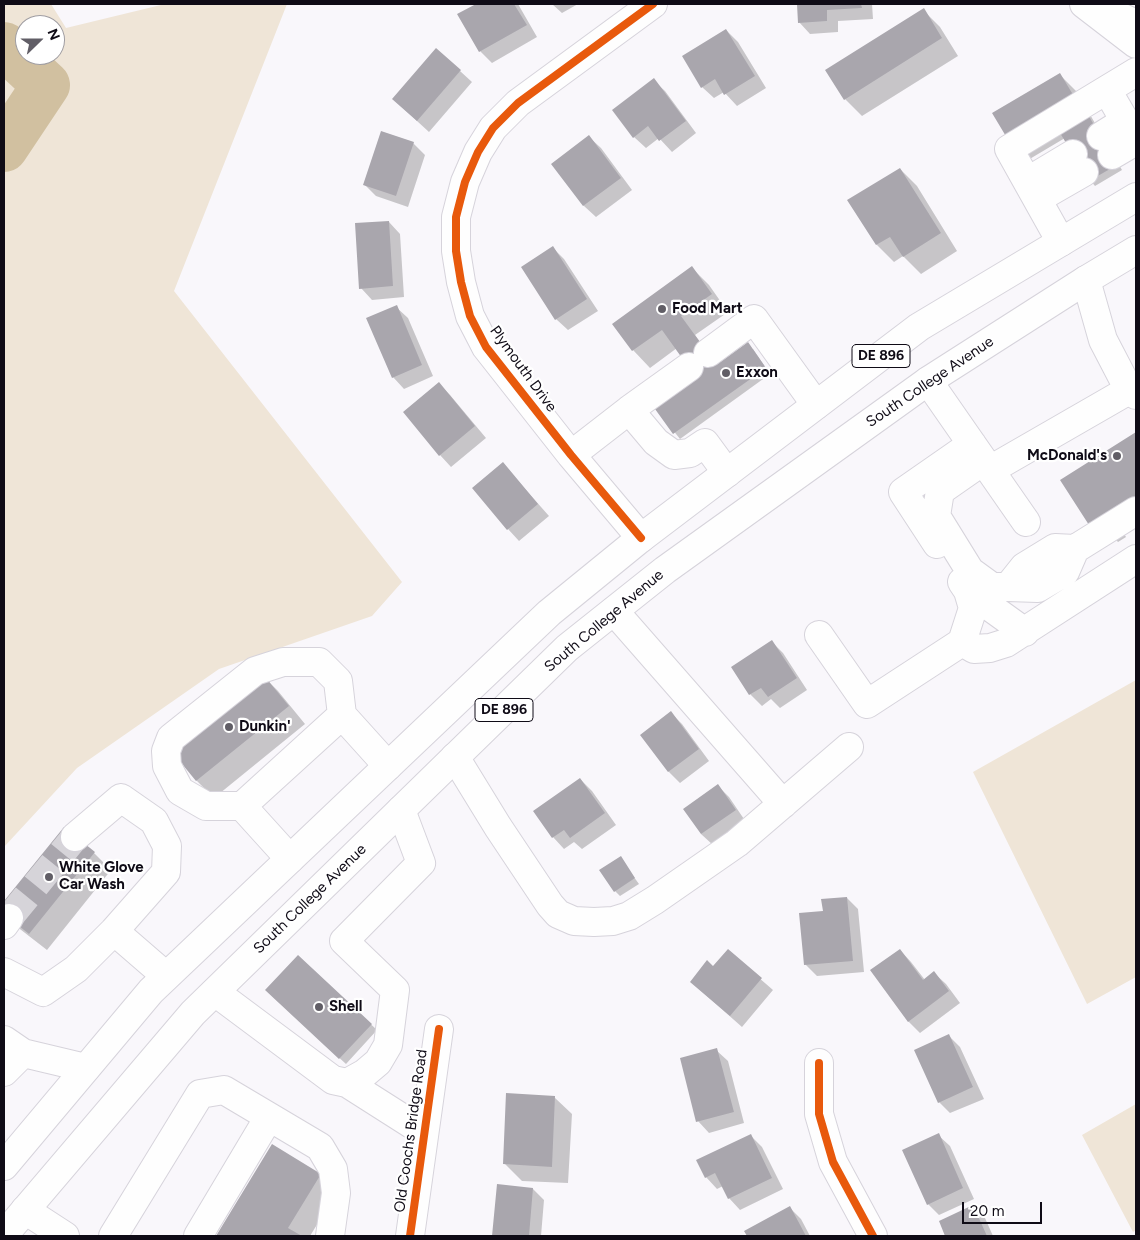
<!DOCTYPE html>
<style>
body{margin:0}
#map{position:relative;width:1140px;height:1240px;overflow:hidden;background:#f9f7fb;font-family:Figtree,sans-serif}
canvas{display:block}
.frame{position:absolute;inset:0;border:5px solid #0f0b16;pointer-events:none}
.north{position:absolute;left:15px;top:15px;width:50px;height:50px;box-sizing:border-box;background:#fff;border:1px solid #9f9da2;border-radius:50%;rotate:68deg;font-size:14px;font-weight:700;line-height:20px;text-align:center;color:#0f0b16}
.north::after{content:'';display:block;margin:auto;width:18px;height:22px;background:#615e66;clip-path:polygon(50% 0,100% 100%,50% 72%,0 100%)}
.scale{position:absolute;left:962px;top:1202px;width:80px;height:22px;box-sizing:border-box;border:2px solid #0f0b16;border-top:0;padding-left:6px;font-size:15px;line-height:18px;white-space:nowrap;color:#0f0b16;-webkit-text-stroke:4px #fff;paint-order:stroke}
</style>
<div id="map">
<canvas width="1140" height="1240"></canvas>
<div class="frame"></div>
<div class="north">N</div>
<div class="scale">20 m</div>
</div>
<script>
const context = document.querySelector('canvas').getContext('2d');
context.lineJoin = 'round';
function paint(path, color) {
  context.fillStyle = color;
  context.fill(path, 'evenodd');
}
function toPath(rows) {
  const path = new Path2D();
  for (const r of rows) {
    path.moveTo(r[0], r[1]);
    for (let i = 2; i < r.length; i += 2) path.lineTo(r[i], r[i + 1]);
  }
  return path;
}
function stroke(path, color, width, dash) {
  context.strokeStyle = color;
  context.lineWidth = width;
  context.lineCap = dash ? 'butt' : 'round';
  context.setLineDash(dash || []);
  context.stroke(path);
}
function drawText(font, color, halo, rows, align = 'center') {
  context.font = font + ' Figtree,sans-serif';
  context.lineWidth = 4.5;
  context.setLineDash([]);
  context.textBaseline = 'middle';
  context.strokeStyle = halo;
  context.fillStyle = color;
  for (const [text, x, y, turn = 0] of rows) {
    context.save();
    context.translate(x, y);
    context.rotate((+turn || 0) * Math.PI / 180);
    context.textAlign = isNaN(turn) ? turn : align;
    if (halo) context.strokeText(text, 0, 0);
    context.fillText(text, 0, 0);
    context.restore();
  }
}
paint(toPath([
 [4,4,51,4,66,28,165,4,287,4,174,291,402,582,372,616,219,669,77,768,4,847],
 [25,25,55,25,55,55,25,55],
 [1136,680,1136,977,1087,1004,973,772],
 [1136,1104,1136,1230,1133,1232,1082,1135]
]), '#efe5d7');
paint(toPath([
 [478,4,518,4,537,37,492,63,480,51,459,15],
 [552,4,578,4,562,13],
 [798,4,872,4,873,19,838,21,838,32,810,34,799,22],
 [923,10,940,27,958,56,862,116,845,99],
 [726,30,738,42,766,88,737,106,724,92,714,98,702,87],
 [460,71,472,82,429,132,393,99],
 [1060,75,1077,92,1122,170,1095,186,1090,180,1065,138,1028,160,1011,142],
 [653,80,665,91,696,133,672,152,659,138,646,148,634,137],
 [589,137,601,148,632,190,596,217,584,206,553,164],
 [413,143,425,155,408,207,376,196,365,185],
 [900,169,917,186,957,251,921,274,903,256,894,262,877,245,849,201],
 [389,222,400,234,404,297,372,300,361,288],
 [553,248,564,259,598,311,568,330,556,319],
 [692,268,709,285,728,312,695,335,717,366,753,349,770,374,680,439,657,410,699,379,677,348,650,368,633,350,614,324],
 [396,307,408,318,433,376,404,389,393,377],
 [439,384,450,395,486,438,451,467,440,455],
 [1136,433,1136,523,1123,532,1126,537,1118,542,1062,480],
 [503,464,549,516,519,541,508,529],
 [772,642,783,653,807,690,780,708,771,699,762,706,750,694,733,668],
 [261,674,278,691,305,724,214,798,197,781,171,748],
 [671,713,682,724,709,761,680,783,669,772,641,735],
 [580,779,592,791,616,825,582,849,574,842,564,849,553,837,535,812],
 [718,786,729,797,746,822,713,845,701,834],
 [64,829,94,853,111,870,47,950,16,926,4,913,4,903],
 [620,858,639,884,620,896,615,891],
 [847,898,858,909,864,972,817,976,805,964,824,912],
 [900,950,911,962,925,980,934,973,946,984,960,1003,920,1033,908,1021],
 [728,951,773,990,742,1027,691,982,714,968],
 [298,956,377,1030,346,1064,272,996],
 [949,1036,960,1047,984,1099,950,1113,939,1102],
 [716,1050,728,1061,744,1123,709,1133,698,1121],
 [554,1097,572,1114,568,1183,522,1181,505,1164],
 [938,1135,950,1146,974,1199,939,1215,928,1204],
 [751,1136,762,1147,783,1189,740,1210,729,1198,723,1186,717,1189,706,1177],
 [273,1146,320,1175,337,1192,310,1236,217,1236],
 [498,1186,533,1189,544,1200,541,1236,493,1236],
 [973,1207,985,1218,993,1236,947,1236,940,1221],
 [790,1208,801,1219,810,1236,748,1236,746,1232]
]), '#0003');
stroke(toPath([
 [4,46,46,85,4,148]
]), '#d1c0a0', 48);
paint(toPath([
 [476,4,514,4,527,25,479,52,457,14],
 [797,4,861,4,862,8,827,10,827,21,798,23],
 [924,8,942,38,844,100,825,70],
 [726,29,755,76,724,95,715,79,701,88,682,56],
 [436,48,461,70,417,121,392,99],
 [1060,73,1078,103,1010,143,992,113],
 [654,78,686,121,659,141,648,126,633,138,612,110],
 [1086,111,1117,165,1089,181,1057,128],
 [381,131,414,142,396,196,363,185],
 [589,135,621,178,583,206,551,164],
 [900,168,941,233,903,257,890,237,876,245,847,200],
 [389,221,393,286,359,289,355,223],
 [553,246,587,299,555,320,521,267],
 [692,266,712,294,681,316,708,353,716,365,748,342,766,368,673,434,655,409,697,379,662,330,632,351,612,324],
 [397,305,422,365,392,378,366,318],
 [439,382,475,426,439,456,403,412],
 [1136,432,1136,503,1089,525,1060,480],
 [503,462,538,504,507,530,472,488],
 [772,640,797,678,768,697,761,688,749,695,731,667],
 [261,672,289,706,196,781,169,748],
 [671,711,699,749,668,772,640,735],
 [580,778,605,813,570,838,564,830,552,838,533,811],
 [718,784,736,810,701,834,683,809],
 [64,827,95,852,29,934,4,914,4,901],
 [621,856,635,878,614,892,599,870],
 [847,897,853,961,804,965,799,913,823,911,821,899],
 [728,949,762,978,730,1016,690,982,707,960,713,966],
 [900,949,923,980,934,971,949,991,908,1022,870,970],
 [298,955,372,1024,339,1059,265,990],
 [949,1034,973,1087,938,1103,914,1050],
 [717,1048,734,1112,696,1122,680,1058],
 [506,1093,555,1096,552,1167,503,1164],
 [939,1133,963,1188,927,1205,902,1150],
 [751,1134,772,1178,728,1199,715,1173,705,1178,696,1160],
 [272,1144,321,1174,288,1228,302,1236,216,1236],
 [497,1184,533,1188,529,1236,492,1236],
 [973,1205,987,1236,945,1236,939,1221],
 [790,1206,806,1236,747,1236,744,1231]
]), '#a9a6ad');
stroke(toPath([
 [9,918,75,837]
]), '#d6d4d9', 28, [28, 14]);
const minor = toPath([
 [1095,5,1136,24],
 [1107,90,1136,140],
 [1101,136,1125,121],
 [1112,155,1136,141],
 [1028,181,1073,154],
 [1037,199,1084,172],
 [1061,242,1009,149,1136,72],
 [1086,280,1103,340,1129,390,1136,395],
 [708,353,754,319,816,405],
 [928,381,1026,522],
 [629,410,656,442,674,455,690,453,705,443,727,473],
 [571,455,629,410,689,367],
 [983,461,940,491,936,516,970,571,992,587,1008,587,1024,567,1055,548,1075,549,1136,511],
 [990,470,1129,390],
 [641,538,571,455,486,347,470,316,461,282,456,251,456,217,465,182,478,152,493,128,518,103,653,4],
 [937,544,903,492,972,444],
 [962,582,968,591,1025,632],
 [1008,587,1038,588,1065,572,1075,549],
 [614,611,783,804],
 [819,635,867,704,962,642,974,649,990,648,1006,643,1136,559],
 [962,642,973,608,968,591],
 [455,757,498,827,550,905,558,914,574,921,594,922,613,921,629,916,655,900,737,843,849,747],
 [242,806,206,806,180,791,167,766,166,751,171,738,255,671,283,662,319,662,338,681,342,715],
 [290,859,242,806,342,715,388,766],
 [4,925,9,918],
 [114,931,166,976],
 [4,972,43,992,76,969,114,931,166,872,167,846,154,821,121,798,75,837],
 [215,992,333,1080,347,1083,365,1073,378,1062,388,1045,395,990,344,941,421,863,401,810],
 [4,1040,23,1053,86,1068],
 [819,1063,819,1114,833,1162,873,1236],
 [4,1072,23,1053],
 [347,1083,424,1132],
 [25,1210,65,1236],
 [113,1236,200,1094,224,1090,320,1147,333,1169,336,1193,330,1236],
 [198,1236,269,1117],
 [410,1236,439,1029]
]);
const major = toPath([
 [1084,4,1136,44],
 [4,1166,151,991,549,613,641,538,919,327,1136,197],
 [4,1235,193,1013,567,648,665,570,928,381,1086,280,1136,250]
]);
stroke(minor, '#d6d3db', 30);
stroke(major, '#d6d3db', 30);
stroke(minor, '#fefefe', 28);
stroke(major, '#fefefe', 28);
stroke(toPath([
 [641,538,571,455,486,347,470,316,461,282,456,251,456,217,465,182,478,152,493,128,518,103,653,4],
 [819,1063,819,1114,833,1162,873,1236],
 [410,1236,439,1029]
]), '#e8590c', 8);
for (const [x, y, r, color] of [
 [662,309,5,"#615e66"],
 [726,373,5,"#615e66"],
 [1117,456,5,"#615e66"],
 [229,727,5,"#615e66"],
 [49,877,5,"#615e66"],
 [319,1007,5,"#615e66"]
]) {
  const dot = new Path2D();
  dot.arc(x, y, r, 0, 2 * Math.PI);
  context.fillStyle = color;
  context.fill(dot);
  stroke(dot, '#fff', 2);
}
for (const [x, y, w] of [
 [881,356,58],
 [504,710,58]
]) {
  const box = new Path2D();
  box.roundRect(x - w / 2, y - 11.5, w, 23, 4);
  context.fillStyle = '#fff';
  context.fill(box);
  stroke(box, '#0f0b16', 1);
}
drawText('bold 14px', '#0f0b16', null, [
 ["DE 896",881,356],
 ["DE 896",504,710]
]);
drawText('bold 15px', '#0f0b16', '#fff', [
 ["Food Mart",672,309],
 ["Exxon",736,373],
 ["McDonald's",1107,456,"right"],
 ["Dunkin'",239,727],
 ["White Glove",59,868],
 ["Car Wash",59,885],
 ["Shell",329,1007]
], 'left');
drawText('15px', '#0f0b16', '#fff', [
 ["Plymouth Drive",523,369,54],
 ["South College Avenue",930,382,-34],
 ["South College Avenue",604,621,-40],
 ["South College Avenue",310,899,-44],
 ["Old Coochs Bridge Road",411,1131,-82]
]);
</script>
